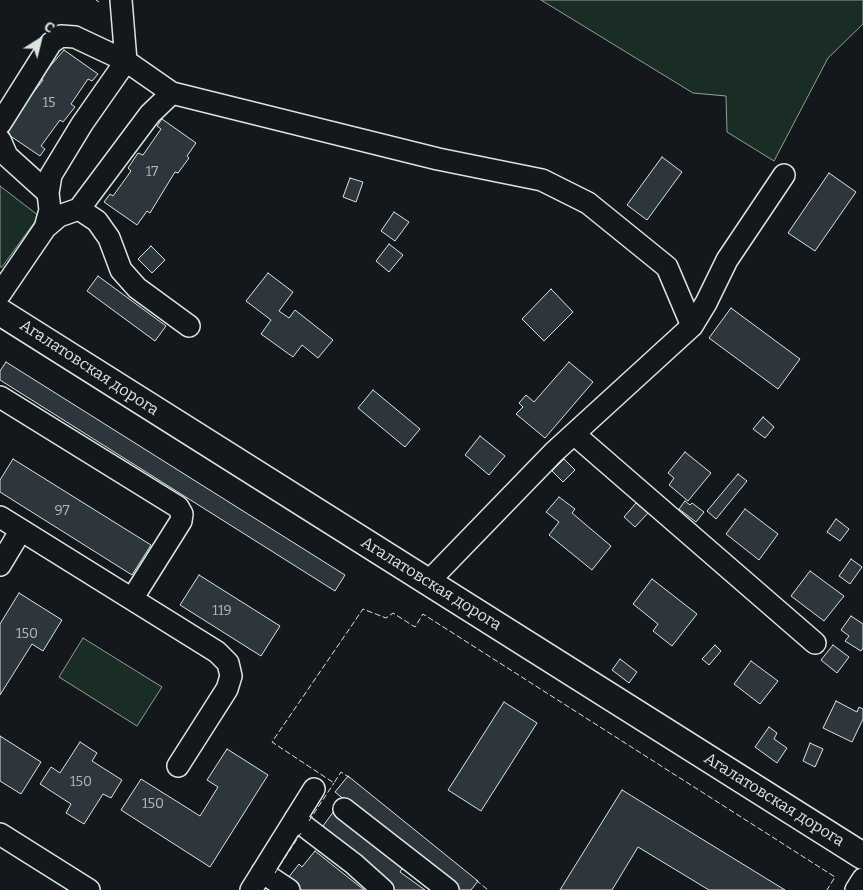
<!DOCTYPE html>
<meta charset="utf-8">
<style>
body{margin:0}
#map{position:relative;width:863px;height:890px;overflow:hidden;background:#14181c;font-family:Bitter,serif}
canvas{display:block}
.north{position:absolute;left:15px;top:15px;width:50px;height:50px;-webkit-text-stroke:4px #14181c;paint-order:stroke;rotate:36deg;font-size:14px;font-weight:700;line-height:20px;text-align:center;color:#d8e6dc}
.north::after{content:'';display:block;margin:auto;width:18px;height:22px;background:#d8e6dc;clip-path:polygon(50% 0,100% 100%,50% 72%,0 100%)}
</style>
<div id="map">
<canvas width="863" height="890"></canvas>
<div class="north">С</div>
</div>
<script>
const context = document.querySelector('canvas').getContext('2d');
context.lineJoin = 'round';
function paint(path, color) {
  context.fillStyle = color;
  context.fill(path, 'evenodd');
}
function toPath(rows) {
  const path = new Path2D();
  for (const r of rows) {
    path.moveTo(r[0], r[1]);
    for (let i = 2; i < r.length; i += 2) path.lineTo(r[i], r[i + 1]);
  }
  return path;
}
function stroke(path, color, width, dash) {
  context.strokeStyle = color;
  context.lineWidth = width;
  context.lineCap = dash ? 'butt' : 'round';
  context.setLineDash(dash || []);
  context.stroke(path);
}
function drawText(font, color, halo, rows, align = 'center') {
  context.font = font + ' Bitter,serif';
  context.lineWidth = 4;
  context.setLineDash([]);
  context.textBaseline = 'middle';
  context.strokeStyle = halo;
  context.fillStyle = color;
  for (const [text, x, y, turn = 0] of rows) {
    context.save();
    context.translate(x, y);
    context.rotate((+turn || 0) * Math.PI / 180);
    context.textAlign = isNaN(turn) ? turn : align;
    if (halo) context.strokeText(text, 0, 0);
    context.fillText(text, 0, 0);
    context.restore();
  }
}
const green = toPath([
 [541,0,863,0,863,24,828,58,774,161,727,132,726,96,693,93,541,0],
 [0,186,39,216,2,267,0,267,0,186],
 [83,638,162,687,137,726,59,677,83,638]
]);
paint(green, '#1a2d24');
stroke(green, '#939e99', 1);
const building = toPath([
 [64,50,98,74,92,81,88,79,71,104,75,107,63,122,60,120,41,146,45,149,40,156,6,133,15,120,13,119,43,80,40,78,64,50],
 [162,119,196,143,187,156,189,158,178,173,175,172,150,213,147,211,137,225,104,202,110,194,113,196,131,171,128,168,138,153,143,155,161,129,157,126,162,119],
 [662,157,682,172,647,220,627,205,662,157],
 [829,173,856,192,815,251,788,233,829,173],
 [350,178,363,182,356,202,343,197,350,178],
 [394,212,409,222,395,241,381,231,394,212],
 [389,244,403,255,389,272,376,261,389,244],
 [151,246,165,260,152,273,138,259,151,246],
 [268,273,293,292,279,311,289,318,295,310,333,340,318,358,302,345,293,357,261,334,271,320,246,301,268,273],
 [98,276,166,326,155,341,87,291,98,276],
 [551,289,573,312,544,341,522,319,551,289],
 [731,308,800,359,778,389,709,338,731,308],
 [6,362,345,575,335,591,0,380,0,371,6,362],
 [569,362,593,382,545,438,516,414,523,407,519,403,526,395,534,402,569,362],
 [373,390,420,429,405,447,358,408,373,390],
 [763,417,774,427,765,438,753,429,763,417],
 [480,436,505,456,489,475,465,455,480,436],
 [685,452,711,473,688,501,669,485,674,478,668,473,685,452],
 [13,459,151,545,132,575,0,492,0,480,13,459],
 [564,459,575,470,563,482,552,471,564,459],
 [738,474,747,481,716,519,707,511,738,474],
 [559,497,575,509,572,513,611,546,592,570,549,535,559,522,546,512,559,497],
 [685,501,690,505,692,503,704,512,696,522,679,509,685,501],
 [636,503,648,513,635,527,624,517,636,503],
 [745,509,778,534,759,560,726,534,745,509],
 [836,519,849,529,840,541,827,532,836,519],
 [851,559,862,567,850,584,839,576,851,559],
 [810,571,844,596,824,621,791,596,810,571],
 [199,575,280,626,261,656,180,605,199,575],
 [652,579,697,614,672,646,653,631,658,624,633,604,652,579],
 [19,593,62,620,43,651,32,644,0,695,0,624,19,593],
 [851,616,863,624,863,648,861,651,845,641,849,636,841,630,851,616],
 [715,645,721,651,709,665,702,659,715,645],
 [833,645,849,657,837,673,821,660,833,645],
 [620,659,637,672,629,683,612,670,620,659],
 [751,661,778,681,760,704,734,684,751,661],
 [836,701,857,712,859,707,863,709,863,719,852,742,823,728,836,701],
 [504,702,537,723,481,811,448,790,504,702],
 [769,727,777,733,774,739,787,748,777,763,755,747,769,727],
 [0,736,41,762,21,794,0,781,0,736],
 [80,742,97,753,92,761,122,780,111,798,103,794,84,824,66,813,71,804,40,784,51,767,60,773,80,742],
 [810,743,823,749,815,767,803,761,810,743],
 [227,749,268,775,210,867,121,810,141,779,200,816,218,787,207,780,227,749],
 [348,776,478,881,471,890,455,890,335,792,348,776],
 [622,790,785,890,709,890,638,847,612,890,560,890,622,790],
 [334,811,397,858,404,866,400,872,425,890,394,890,320,830,334,811],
 [315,851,364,890,302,890,288,878,299,864,302,867,315,851]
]);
paint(building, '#2c363c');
stroke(building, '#d8e6dc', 1);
const minor = toPath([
 [0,124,51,43,61,36,75,37,126,61,172,93,438,159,542,180,588,203,667,267,692,326],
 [0,140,7,156,48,193],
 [79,209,97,221,109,238,121,270,137,288,189,326],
 [45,228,50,210,48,193,51,175,82,124,126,61,121,0],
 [0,294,45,228,59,216,79,209,150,114,172,93],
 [0,397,178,507,182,514,181,521,132,599],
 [574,434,815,643],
 [0,517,21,530],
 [0,565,21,530,217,652,228,663,231,676,227,689,178,766],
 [428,582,554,452,692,326,706,303,727,260,784,175],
 [344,809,448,890],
 [295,819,354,864,383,890],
 [0,834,89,890],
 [262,872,289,890],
 [251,890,314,789],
 [856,890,863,879]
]);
const major = toPath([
 [0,312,863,856]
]);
stroke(minor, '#d8e6dc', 24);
stroke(major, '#d8e6dc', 29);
stroke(minor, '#14181c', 21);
stroke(major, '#14181c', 26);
stroke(toPath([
 [96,0,99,2],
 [350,778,341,772,334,783,272,742,363,609,386,618,393,613,415,627,423,614,835,877,827,890],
 [309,821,334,783],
 [275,873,301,833],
 [476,880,488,890]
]), '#d8e6dc', 1, [6, 2.5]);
drawText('14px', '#adbab4', null, [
 ["15",49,103],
 ["17",152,172],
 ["97",62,511],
 ["119",222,611],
 ["150",27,634],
 ["150",81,782],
 ["150",153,804]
]);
drawText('16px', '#d8e6dc', '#14181c', [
 ["Агалатовская дорога",89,368,33],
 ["Агалатовская дорога",431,584,32],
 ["Агалатовская дорога",774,800,32]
]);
</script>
